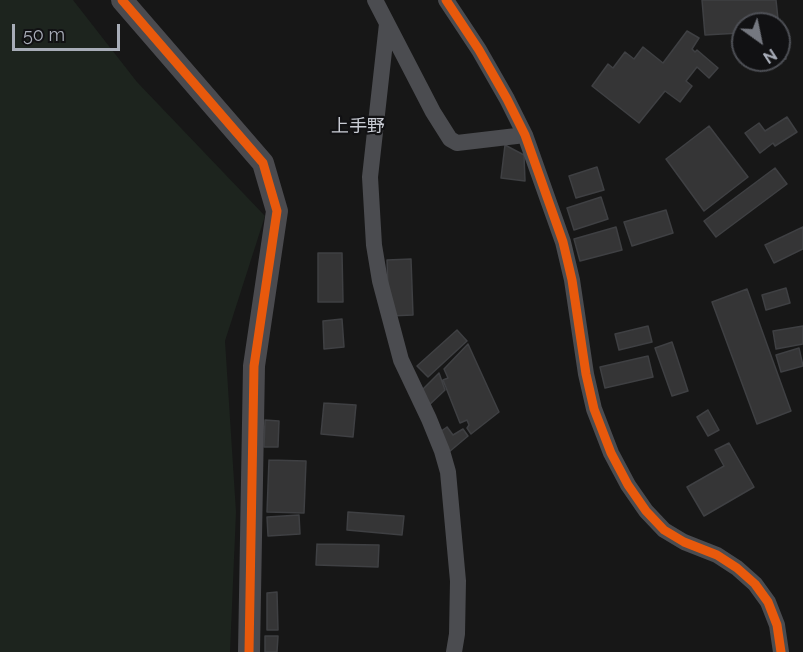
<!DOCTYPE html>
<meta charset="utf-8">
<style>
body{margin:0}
#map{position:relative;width:803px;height:652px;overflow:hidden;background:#171717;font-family:Raleway,sans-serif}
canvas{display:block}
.north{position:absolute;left:731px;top:12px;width:60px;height:60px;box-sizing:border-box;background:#111113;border:2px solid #4d4f55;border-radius:50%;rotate:147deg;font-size:16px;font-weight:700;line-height:24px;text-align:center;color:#a8adb8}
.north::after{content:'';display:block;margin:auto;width:21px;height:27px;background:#757880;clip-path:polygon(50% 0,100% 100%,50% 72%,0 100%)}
.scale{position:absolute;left:12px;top:24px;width:108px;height:27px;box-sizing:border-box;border:3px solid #a8adb8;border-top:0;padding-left:8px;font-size:18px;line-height:21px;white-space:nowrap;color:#a8adb8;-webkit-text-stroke:4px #111113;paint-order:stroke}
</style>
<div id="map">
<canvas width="803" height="652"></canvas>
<div class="north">N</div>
<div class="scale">50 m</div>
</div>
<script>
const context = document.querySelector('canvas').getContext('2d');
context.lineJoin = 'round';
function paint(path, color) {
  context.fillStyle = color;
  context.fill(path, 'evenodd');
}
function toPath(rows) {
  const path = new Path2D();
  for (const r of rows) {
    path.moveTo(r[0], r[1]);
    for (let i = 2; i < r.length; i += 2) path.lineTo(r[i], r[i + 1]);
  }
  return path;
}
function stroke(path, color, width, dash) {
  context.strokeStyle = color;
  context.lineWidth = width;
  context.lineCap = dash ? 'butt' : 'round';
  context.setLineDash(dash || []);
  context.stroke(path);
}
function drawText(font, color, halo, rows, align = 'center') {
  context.font = font + ' Raleway,"Noto Sans JP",sans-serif';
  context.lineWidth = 4.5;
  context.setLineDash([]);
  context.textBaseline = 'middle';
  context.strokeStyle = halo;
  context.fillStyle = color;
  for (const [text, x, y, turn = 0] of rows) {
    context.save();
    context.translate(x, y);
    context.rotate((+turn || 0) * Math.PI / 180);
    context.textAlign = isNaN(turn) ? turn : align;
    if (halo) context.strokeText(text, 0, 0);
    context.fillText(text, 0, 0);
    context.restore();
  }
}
paint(toPath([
 [0,0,73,0,137,82,265,216,225,341,236,512,230,652,0,652]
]), '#1d241e');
const building = toPath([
 [702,0,776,0,778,19,767,21,767,24,743,24,743,28,735,29,740,33,705,35,702,0],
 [687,31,699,38,692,49,695,52,697,50,718,68,709,78,697,67,686,81,692,86,680,102,665,91,639,123,592,86,608,64,613,68,625,52,634,59,643,47,663,63,687,31],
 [783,45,786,59,749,65,749,60,779,60,779,46,783,45],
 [787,117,797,132,775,146,773,143,760,153,745,133,759,123,765,131,787,117],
 [709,126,748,177,704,211,666,159,709,126],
 [505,145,524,155,525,181,501,178,505,145],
 [597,167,604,190,576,198,569,176,597,167],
 [775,168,787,184,716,237,704,221,775,168],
 [601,197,608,219,574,230,567,208,601,197],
 [666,210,673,233,632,246,624,222,666,210],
 [616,227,622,250,580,261,574,239,616,227],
 [803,227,803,249,774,263,765,245,803,227],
 [318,253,342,253,343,302,318,302,318,253],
 [411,259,413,315,389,316,387,260,411,259],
 [786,288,790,303,766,310,762,295,786,288],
 [747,289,791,411,757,424,712,302,747,289],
 [342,319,344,347,324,349,323,321,342,319],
 [648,326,652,342,619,350,615,334,648,326],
 [803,326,803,344,776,349,773,331,803,326],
 [457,330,467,341,428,377,417,366,457,330],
 [672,342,688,391,672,396,655,348,672,342],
 [468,344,499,412,471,434,467,428,469,425,467,420,460,423,443,380,448,378,444,369,468,344],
 [799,348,803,366,781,372,776,355,799,348],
 [648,356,653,377,605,388,600,367,648,356],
 [439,373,445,390,427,407,418,394,439,373],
 [324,403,356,405,353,437,321,434,324,403],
 [708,410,719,430,708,436,697,417,708,410],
 [265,420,279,421,278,447,264,447,265,420],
 [447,427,453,435,463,429,468,436,449,452,437,434,447,427],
 [729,443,754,487,704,516,687,487,724,466,715,450,729,443],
 [269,460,306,461,304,513,267,512,269,460],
 [348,512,404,516,402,535,347,530,348,512],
 [299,515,300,534,268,536,267,517,299,515],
 [317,544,379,545,378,567,316,565,317,544],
 [277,592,278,630,267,630,267,593,277,592],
 [265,636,278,636,277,652,265,652,265,636]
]);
paint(building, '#353536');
stroke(building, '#3f4043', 1.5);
stroke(toPath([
 [375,0,433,112,450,139,457,143,525,135],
 [446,0,479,50,507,99,525,135,563,242,572,280,586,374,594,409,611,453,628,485,646,511,664,530,684,542,717,555,737,568,755,584,768,602,777,625,781,652],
 [387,24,370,177,374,245,380,281,401,360,429,419,442,451,448,472,458,581,457,634,454,652]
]), '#4b4c50', 16);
stroke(toPath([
 [122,0,263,163,277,211,254,366,249,652]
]), '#4a4a4e', 22);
stroke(toPath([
 [122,0,263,163,277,211,254,366,249,652],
 [446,0,479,50,507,99,525,135,563,242,572,280,586,374,594,409,611,453,628,485,646,511,664,530,684,542,717,555,737,568,755,584,768,602,777,625,781,652]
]), '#e8590c', 9);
drawText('18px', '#c9ccd4', '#111113', [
 ["上手野",358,127]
]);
</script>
